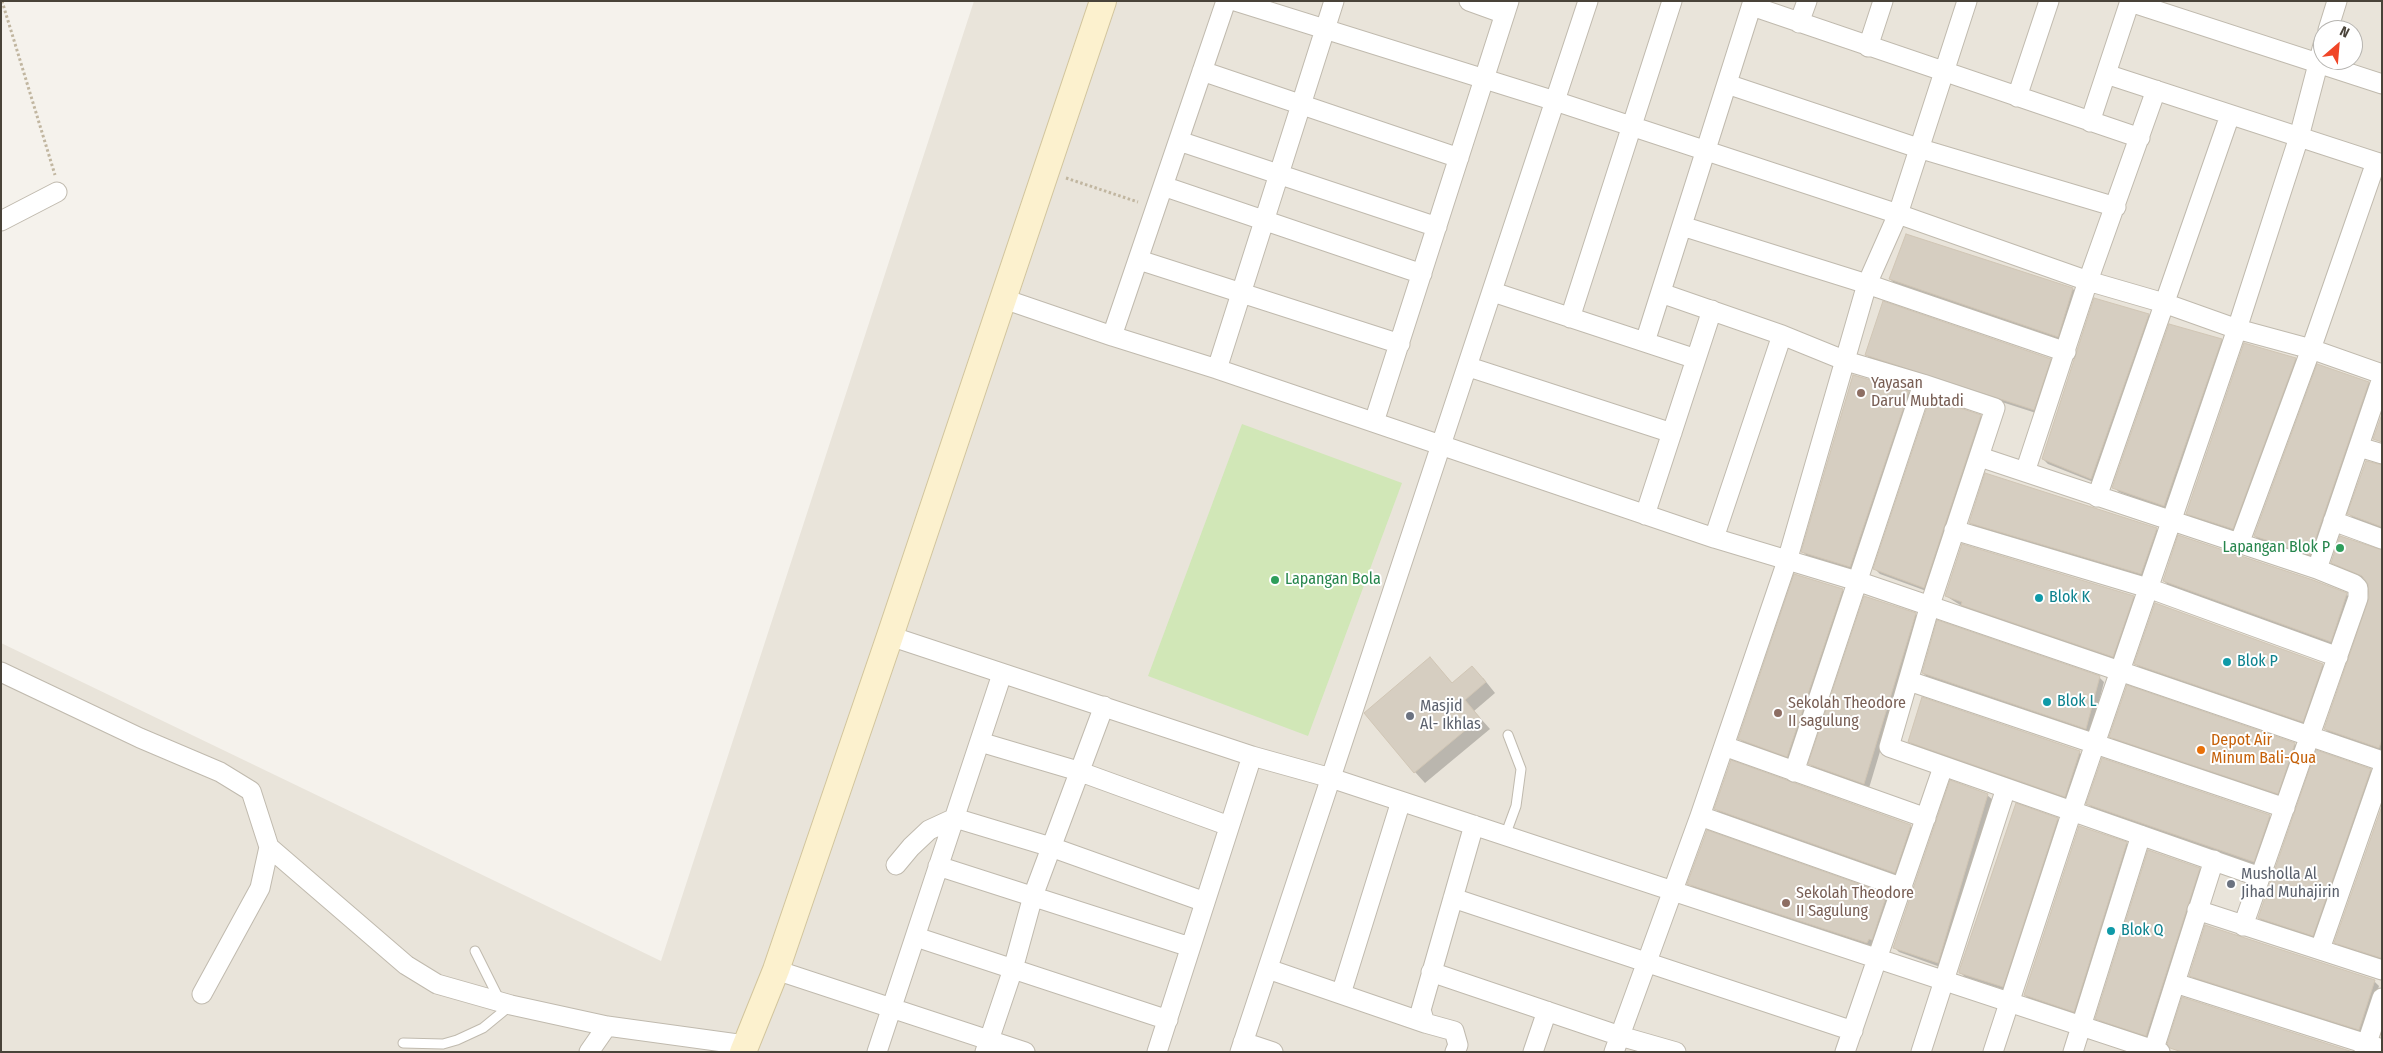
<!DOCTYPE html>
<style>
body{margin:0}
#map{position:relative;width:2383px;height:1053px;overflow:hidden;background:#f5f2ec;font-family:"Fira Sans Condensed",sans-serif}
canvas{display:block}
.frame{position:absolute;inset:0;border:2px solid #494339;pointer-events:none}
.north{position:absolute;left:2313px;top:20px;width:50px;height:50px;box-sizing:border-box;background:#fff;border:1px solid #b6b4b0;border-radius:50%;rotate:27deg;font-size:14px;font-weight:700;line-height:20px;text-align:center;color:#494339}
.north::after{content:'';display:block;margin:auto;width:18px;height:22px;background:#f04628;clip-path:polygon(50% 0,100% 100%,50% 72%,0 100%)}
</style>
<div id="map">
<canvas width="2383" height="1053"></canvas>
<div class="frame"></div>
<div class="north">N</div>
</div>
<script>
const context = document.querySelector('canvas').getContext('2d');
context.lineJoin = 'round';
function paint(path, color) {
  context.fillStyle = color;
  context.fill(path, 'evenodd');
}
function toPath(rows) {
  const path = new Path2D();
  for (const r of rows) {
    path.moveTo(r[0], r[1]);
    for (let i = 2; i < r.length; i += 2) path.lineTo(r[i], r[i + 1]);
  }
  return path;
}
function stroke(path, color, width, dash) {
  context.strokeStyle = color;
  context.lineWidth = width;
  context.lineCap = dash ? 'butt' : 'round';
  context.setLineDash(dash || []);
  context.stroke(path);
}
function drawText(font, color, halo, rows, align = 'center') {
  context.font = font + ' "Fira Sans Condensed",sans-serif';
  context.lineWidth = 4;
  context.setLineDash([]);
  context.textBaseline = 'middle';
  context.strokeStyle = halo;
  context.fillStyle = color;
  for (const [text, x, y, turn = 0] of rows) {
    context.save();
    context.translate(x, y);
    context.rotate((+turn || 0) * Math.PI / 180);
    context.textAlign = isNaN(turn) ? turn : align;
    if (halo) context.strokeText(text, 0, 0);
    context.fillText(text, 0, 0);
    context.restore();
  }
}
paint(toPath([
 [974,1,2382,1,2382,1052,1,1052,1,643,661,961],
 [2323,30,2353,30,2353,60,2323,60]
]), '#e9e4da');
paint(toPath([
 [1242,424,1402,483,1308,736,1148,676]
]), '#d1e7b7');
paint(toPath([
 [1907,235,2073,289,2078,294,2063,341,1895,284,1890,279],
 [2148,315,2153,320,2096,483,2048,464,2043,459],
 [2221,340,2226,345,2169,511,2119,492,2114,487],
 [1867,355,2050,360,2055,365,2039,414,1872,360],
 [2295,359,2300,364,2238,533,2192,518,2187,513],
 [2368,383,2373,389,2315,559,2260,541,2255,536],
 [1908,393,1913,398,1855,571,1808,557,1803,552],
 [1980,416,1985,421,1929,592,1880,574,1875,569],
 [2382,466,2382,529,2354,519,2349,514],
 [1970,522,2156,529,2161,534,2146,578,1975,527],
 [2382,550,2382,752,2330,734,2325,729,2370,598,2370,584,2367,580,2338,567,2333,562],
 [2164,581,2346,594,2351,599,2336,647,2169,586],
 [1842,590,1847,595,1792,761,1745,744,1740,739],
 [1946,596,2133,597,2138,602,2118,661,1968,610],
 [1915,614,1920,619,1869,788,1815,769,1810,764],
 [1430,659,1453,684,1483,678,1495,693,1474,711,1490,729,1425,783,1415,772],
 [2136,664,2322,665,2327,670,2308,726,2141,669],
 [1923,673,2099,677,2104,682,2091,733,1928,678],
 [2111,736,2295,744,2300,749,2283,798,2116,742],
 [1909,741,2079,752,2084,757,2070,801,1914,746],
 [2370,770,2375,775,2318,940,2264,923,2259,918],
 [1987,795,1993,800,1943,968,1899,952,1894,947],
 [2088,804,2269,816,2274,821,2259,866,2093,809],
 [2382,808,2382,961,2341,947,2336,942],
 [1716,809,1910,826,1916,831,1900,877,1721,814],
 [2057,819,2062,824,2008,991,1965,977,1960,972],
 [1708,832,1887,895,1892,901,1872,948,1694,888,1689,883],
 [2126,843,2131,848,2079,1016,2030,1000,2025,995],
 [2199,869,2204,874,2151,1040,2102,1023,2097,1018],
 [2190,975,2374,981,2379,986,2364,1034,2196,980]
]), '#0003');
const building = toPath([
 [1906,234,2073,288,2058,337,1889,279,1906,234],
 [2094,298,2149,314,2091,479,2042,459,2094,298],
 [1883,301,2051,359,2034,410,1865,355,1883,301],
 [2169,324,2222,339,2164,506,2112,488,2169,324],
 [2244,343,2296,358,2233,529,2186,514,2244,343],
 [2317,364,2369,382,2310,555,2254,536,2317,364],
 [1853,375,1909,391,1850,567,1801,552,1853,375],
 [1930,398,1981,415,1924,588,1873,569,1930,398],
 [2382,414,2382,442,2373,439,2382,414],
 [2366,461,2382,465,2382,527,2347,514,2366,461],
 [1985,473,2157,528,2141,574,1969,523,1985,473],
 [2178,535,2313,580,2347,593,2331,642,2163,581,2178,535],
 [2340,536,2382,550,2382,740,2379,748,2324,729,2369,598,2368,584,2362,576,2331,563,2340,536],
 [1962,544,2134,596,2113,657,1961,605,1962,602,1945,596,1962,544],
 [1794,574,1843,589,1787,757,1738,739,1794,574],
 [1864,596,1916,613,1864,784,1808,764,1864,596],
 [2155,603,2323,664,2303,722,2134,664,2155,603],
 [1937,620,2100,676,2086,729,1922,673,1937,620],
 [1430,657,1452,683,1472,666,1486,682,1465,700,1480,718,1414,773,1364,713,1430,657],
 [2127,685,2295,743,2278,794,2109,737,2127,685],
 [1922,697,2080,751,2065,797,1908,742,1922,697],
 [2316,750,2371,769,2313,936,2258,918,2316,750],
 [2102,758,2270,815,2254,862,2086,804,2102,758],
 [1731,760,1911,825,1895,873,1714,809,1731,760],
 [1950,780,1988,794,1938,963,1893,948,1950,780],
 [2016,803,2058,818,2003,987,1959,973,1959,971,2016,803],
 [2382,806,2382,957,2381,958,2334,943,2382,806],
 [2079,826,2127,842,2074,1012,2024,995,2079,826],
 [1707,830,1887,894,1872,940,1869,939,1867,943,1687,884,1707,830],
 [2148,850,2200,868,2146,1036,2095,1019,2148,850],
 [2205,925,2375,980,2359,1030,2189,976,2205,925],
 [2182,997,2353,1052,2182,1052,2170,1048,2167,1044,2182,997]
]);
paint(building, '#d6cec1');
stroke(building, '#d1c6b5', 1);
const lane = toPath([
 [1505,836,1516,806,1521,769,1508,735],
 [475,951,500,1001],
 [403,1043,443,1044,457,1040,483,1028,511,1005]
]);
const street = toPath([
 [1235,1,1555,101,1898,214,2088,281,2164,303,2237,329,2311,349,2382,374],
 [1469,1,1505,14],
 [2130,2,2382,84],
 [1752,6,2140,138],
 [1799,23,1807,1],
 [2328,30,2337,1],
 [1868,47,1883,1],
 [1202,71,1459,158],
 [2106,74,2382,164],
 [1727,84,1918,148,2116,207],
 [2017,97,2049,1],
 [2090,122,2130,1],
 [1179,141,1437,227],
 [1163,186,1422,274],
 [1,221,57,192],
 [1682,226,1867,284,2066,352],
 [1139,260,1400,344],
 [1493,292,1696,359],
 [1661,293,1782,335,1846,361,1923,384,1995,408,1930,605,1889,747,2260,877],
 [1004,299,1112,336,1217,369,1714,538,1857,581,2382,761],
 [1570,318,1672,1],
 [1112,336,1226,1],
 [1645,342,1753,1],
 [1469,367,1672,433],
 [1217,369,1334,1],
 [1374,422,1509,1],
 [2359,447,2382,454],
 [1980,457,2317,569,2354,584,2358,588,2358,598,2243,926],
 [2025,472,2088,281,2156,90],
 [2097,497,2230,115],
 [1645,515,1712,310],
 [2333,521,2382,539],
 [1954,530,2148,588,2338,657],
 [1714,538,1782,335],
 [2239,544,2311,349,2376,162],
 [2317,569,2382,378],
 [890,636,1252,756,1331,778,2160,1052],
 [1,672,140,738,220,772,251,791,269,847,406,965,437,984,511,1005,607,1026,745,1045],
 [1909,681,2285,808],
 [980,742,1078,771,1229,826],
 [1724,746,1926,818],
 [1794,772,1923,384],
 [1700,816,1903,888],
 [896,865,911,847,929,830,955,818,1051,847,1205,902],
 [938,866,1190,947],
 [1453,898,1853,1031],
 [2197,910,2382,970],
 [916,937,1168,1020],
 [2320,949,2382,771],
 [1268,969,1425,1023],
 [776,970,1025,1052],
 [1431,972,1620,1036,1676,1052],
 [2175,983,2382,1049],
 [202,994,260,888,269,847],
 [1341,994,1401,801],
 [1243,1042,1273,1052],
 [589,1052,607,1026],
 [877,1052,1002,674],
 [985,1052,1013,969,1033,896,1104,706],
 [1157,1052,1252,756],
 [1240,1052,1588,1],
 [1455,1052,1458,1045,1454,1031,1425,1023,1421,1010,1474,825],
 [1533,1052,1547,1011],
 [1614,1052,1700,816,1787,561,1867,284,1898,214,1967,1],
 [1845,1052,1943,767],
 [1921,1052,2006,788],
 [1993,1052,2072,811,2237,329,2299,137,2323,45],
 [2073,1052,2141,835],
 [2153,1052,2214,860],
 [2364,1052,2382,998]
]);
const secondary = toPath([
 [743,1052,776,970,890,636,1103,1]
]);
stroke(lane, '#c0baae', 11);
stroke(street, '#c0baae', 21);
stroke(secondary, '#d2c59d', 28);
stroke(toPath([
 [2,1,55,175],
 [1066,178,1138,202]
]), '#c1b6a0', 3, [2.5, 2.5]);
stroke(lane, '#fff', 9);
stroke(street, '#fff', 19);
stroke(secondary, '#fcf1ce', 26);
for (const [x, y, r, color] of [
 [1861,393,5,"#8d6e63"],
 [2340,548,5,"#2e9e5b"],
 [1275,580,5,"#2e9e5b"],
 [2039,598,5,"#0f9aa8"],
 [2227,662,5,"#0f9aa8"],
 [2047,702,5,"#0f9aa8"],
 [1778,713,5,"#8d6e63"],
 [1410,716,5,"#6b7280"],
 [2201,750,5,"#e8710a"],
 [2231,884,5,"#6b7280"],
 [1786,903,5,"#8d6e63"],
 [2111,931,5,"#0f9aa8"]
]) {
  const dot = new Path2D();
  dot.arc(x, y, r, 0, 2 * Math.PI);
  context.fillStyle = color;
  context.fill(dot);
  stroke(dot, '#fff', 2);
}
drawText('16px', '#785e54', '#fff', [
 ["Yayasan",1871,384],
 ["Darul Mubtadi",1871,402],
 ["Sekolah Theodore",1788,704],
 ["II sagulung",1788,722],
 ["Sekolah Theodore",1796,894],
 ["II Sagulung",1796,912]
], 'left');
drawText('16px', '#27864d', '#fff', [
 ["Lapangan Blok P",2330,548],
 ["Lapangan Bola",1285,580,"left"]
], 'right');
drawText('16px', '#0d838f', '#fff', [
 ["Blok K",2049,598],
 ["Blok P",2237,662],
 ["Blok L",2057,702],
 ["Blok Q",2121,931]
], 'left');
drawText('16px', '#5b616d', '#fff', [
 ["Masjid",1420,707],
 ["Al- Ikhlas",1420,725],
 ["Musholla Al",2241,875],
 ["Jihad Muhajirin",2241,893]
], 'left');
drawText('16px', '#c56008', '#fff', [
 ["Depot Air",2211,741],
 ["Minum Bali-Qua",2211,759]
], 'left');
</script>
